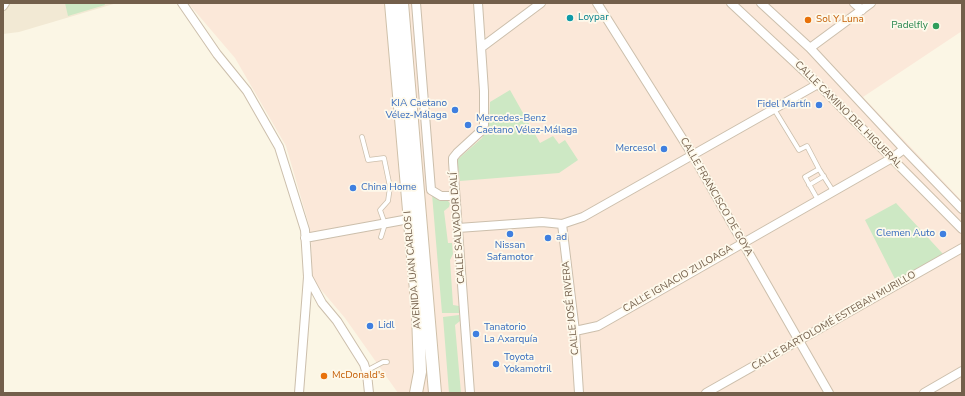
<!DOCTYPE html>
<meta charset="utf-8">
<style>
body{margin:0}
#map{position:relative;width:965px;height:396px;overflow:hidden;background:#fbf6e5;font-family:"Nunito Sans",sans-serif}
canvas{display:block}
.frame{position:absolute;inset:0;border:4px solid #735f4b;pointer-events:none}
</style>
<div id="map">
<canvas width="965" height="396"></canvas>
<div class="frame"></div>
</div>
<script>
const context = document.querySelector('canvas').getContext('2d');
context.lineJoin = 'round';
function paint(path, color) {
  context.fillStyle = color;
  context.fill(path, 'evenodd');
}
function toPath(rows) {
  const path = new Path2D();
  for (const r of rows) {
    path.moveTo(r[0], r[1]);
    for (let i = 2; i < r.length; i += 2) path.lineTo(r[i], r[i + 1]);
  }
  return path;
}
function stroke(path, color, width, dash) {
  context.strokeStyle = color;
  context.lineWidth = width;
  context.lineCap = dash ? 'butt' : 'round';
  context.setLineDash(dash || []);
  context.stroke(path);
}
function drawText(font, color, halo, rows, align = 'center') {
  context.font = font + ' "Nunito Sans",sans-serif';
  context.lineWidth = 3.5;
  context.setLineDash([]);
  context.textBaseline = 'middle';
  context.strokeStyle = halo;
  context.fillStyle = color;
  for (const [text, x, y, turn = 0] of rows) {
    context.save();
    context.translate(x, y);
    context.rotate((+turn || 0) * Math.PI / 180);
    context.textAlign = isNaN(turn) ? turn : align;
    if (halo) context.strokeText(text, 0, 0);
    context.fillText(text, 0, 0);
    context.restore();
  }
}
paint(toPath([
 [3,3,117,3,19,32,3,34]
]), '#f2e9d4');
paint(toPath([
 [188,3,962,3,962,31,863,97,962,201,962,393,398,393,345,318,312,279,311,238,309,225,286,146,235,58]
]), '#fbe8d9');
paint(toPath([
 [65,3,104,3,105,5,68,16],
 [510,90,540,143,553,136,559,144,565,140,578,160,559,173,460,181,457,160,482,138,489,123,490,102],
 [432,194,447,200,450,203,449,207,444,211,448,243,452,243,453,254,450,260,453,305,459,306,460,313,442,313],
 [896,203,943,254,896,281,865,220],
 [459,315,460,321,455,325,461,393,449,393,443,317]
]), '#cde8c4');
const lane = toPath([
 [774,109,799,150,807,146,819,169],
 [362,137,368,160,384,158,390,187,388,201,380,210,385,224,381,237],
 [809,185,824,176],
 [818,200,805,177,819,169,833,191],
 [366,371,383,362,387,362]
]);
const street = toPath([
 [182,3,217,54,247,91,279,147,305,230,308,277,299,393],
 [416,3,431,190,441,196,454,196],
 [597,3,692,154,829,393],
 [731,3,818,84,962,229],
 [761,3,810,48,904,149,962,209],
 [854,3,862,10],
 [3,6,5,3],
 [482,47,541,3],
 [810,48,871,3],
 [562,224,575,331,579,393],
 [458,228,542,222,562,224,583,217,818,84],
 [305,238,409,219],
 [308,277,322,303,337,321,364,364,367,374,369,393],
 [575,331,598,326,892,158,904,149],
 [470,393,453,162,453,158,457,153,481,131,484,125,484,91,478,3],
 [706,393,962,248],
 [924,393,962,371]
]);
const secondary = toPath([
 [391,3,418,314,420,372,416,393],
 [402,3,435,393]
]);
stroke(lane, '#ccbfac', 5.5);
stroke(street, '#ccbfac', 10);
stroke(secondary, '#cfc0a9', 14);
stroke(lane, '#fff', 4);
stroke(street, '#fff', 8);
stroke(secondary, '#fff', 12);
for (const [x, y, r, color] of [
 [570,18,4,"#0f9aa8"],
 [808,20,4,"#e8710a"],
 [936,26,4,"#2e9e5b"],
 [819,105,4,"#3f7fe0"],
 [455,110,4,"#3f7fe0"],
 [468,125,4,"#3f7fe0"],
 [664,149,4,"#3f7fe0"],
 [353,188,4,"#3f7fe0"],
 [510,234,4,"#3f7fe0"],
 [943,234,4,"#3f7fe0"],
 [548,238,4,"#3f7fe0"],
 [370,326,4,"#3f7fe0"],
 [476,334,4,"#3f7fe0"],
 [496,364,4,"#3f7fe0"],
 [324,376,4,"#e8710a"]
]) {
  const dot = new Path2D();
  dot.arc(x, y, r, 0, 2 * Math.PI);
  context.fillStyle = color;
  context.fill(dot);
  stroke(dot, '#fef9eb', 1.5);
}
drawText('10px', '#0d838f', '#fef9eb', [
 ["Loypar",578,18]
], 'left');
drawText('10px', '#c56008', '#fef9eb', [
 ["Sol Y Luna",816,20],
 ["McDonald's",332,376]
], 'left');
drawText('10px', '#27864d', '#fef9eb', [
 ["Padelfly",928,26]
], 'right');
drawText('10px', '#366cbe', '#fef9eb', [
 ["KIA Caetano",447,104,"right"],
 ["Vélez-Málaga",447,116,"right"],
 ["Fidel Martín",811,105,"right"],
 ["Mercedes-Benz",476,119],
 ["Caetano Vélez-Málaga",476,131],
 ["Mercesol",656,149,"right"],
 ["China Home",361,188],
 ["Clemen Auto",935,234,"right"],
 ["ad",556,238],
 ["Nissan",510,246,"center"],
 ["Safamotor",510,258,"center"],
 ["Lidl",378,326],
 ["Tanatorio",484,328],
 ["La Axarquía",484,340],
 ["Toyota",504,358],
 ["Yokamotril",504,370]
], 'left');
drawText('10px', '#735f4b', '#fef9eb', [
 ["CALLE CAMINO DEL HIGUERAL",848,115,45],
 ["CALLE FRANCISCO DE GOYA",716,197,60],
 ["CALLE SALVADOR DALÍ",458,228,-94],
 ["AVENIDA JUAN CARLOS I",413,270,-95],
 ["CALLE IGNACIO ZULOAGA",678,279,-30],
 ["CALLE JOSÉ RIVERA",571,308,-96],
 ["CALLE BARTOLOMÉ ESTEBAN MURILLO",834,321,-30]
]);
</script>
